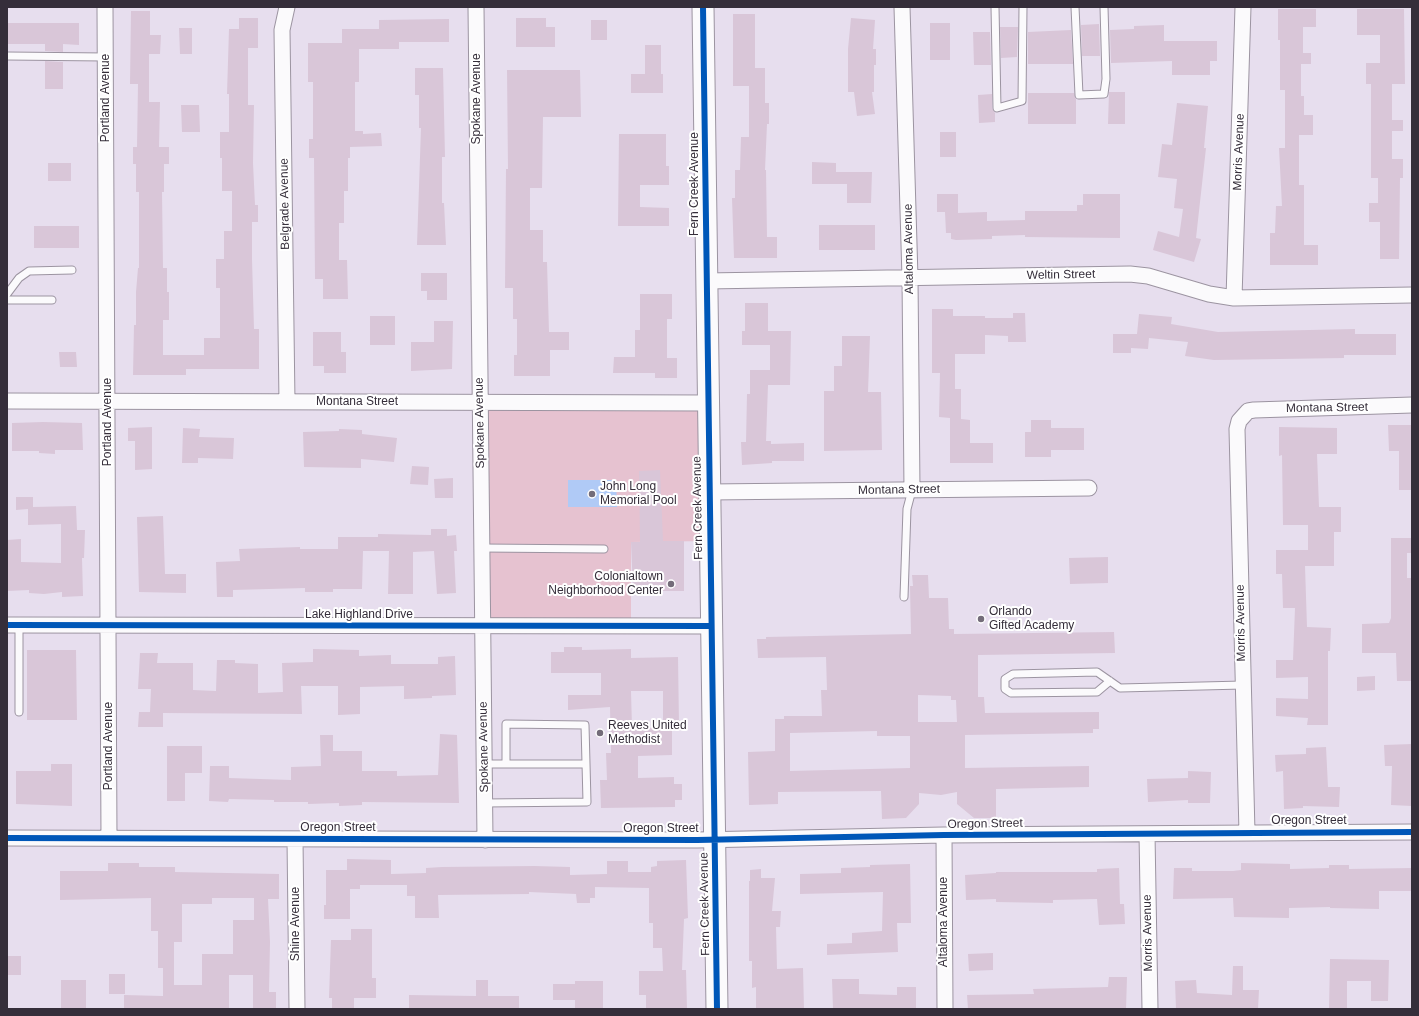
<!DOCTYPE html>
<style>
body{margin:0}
#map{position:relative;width:1419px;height:1016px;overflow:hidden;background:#e7deee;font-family:Helvetica,sans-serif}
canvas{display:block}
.frame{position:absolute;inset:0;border:8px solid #352e3a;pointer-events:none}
</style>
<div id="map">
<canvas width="1419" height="1016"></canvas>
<div class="frame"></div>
</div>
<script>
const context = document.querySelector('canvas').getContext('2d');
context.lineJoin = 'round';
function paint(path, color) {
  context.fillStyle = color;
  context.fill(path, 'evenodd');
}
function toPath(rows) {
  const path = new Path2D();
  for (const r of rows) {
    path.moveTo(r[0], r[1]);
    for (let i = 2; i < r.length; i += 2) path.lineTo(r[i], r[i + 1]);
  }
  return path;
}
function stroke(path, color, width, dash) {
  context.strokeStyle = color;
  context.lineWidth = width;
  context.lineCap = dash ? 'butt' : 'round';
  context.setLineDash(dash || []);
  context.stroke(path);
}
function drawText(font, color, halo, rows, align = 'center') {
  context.font = font + ' Helvetica,sans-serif';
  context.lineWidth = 4;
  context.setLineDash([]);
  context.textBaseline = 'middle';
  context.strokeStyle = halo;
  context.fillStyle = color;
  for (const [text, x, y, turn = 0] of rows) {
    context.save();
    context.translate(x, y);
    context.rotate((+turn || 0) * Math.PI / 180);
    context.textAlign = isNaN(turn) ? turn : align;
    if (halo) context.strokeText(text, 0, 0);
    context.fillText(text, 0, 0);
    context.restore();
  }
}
paint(toPath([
 [479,402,708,403,710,541,631,542,631,626,483,626]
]), '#e6c2d0');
paint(toPath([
 [568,480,616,480,617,507,568,507]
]), '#b0caf6');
paint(toPath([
 [1278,9,1316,9,1316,27,1303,27,1303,53,1311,53,1311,64,1301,64,1301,96,1304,96,1304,115,1313,115,1313,135,1299,135,1299,185,1304,185,1304,245,1318,245,1318,265,1270,265,1270,233,1275,233,1276,206,1282,206,1279,148,1285,148,1285,90,1280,90,1280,40,1278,40],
 [1357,9,1404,9,1405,84,1392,84,1392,120,1403,120,1403,131,1392,131,1392,159,1403,159,1403,178,1400,178,1399,259,1380,259,1380,222,1369,222,1369,203,1378,203,1378,178,1371,178,1371,84,1366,84,1366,63,1380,63,1380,35,1357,35],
 [131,11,150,11,150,35,161,35,160,54,149,54,149,102,160,102,159,147,169,147,169,164,164,164,164,192,162,192,163,268,167,268,167,292,169,292,169,320,163,320,163,355,204,355,204,338,220,338,220,288,216,288,216,259,224,259,224,231,232,231,232,191,222,191,222,158,220,158,220,132,229,132,229,94,227,94,229,29,239,29,239,18,258,18,258,48,248,48,248,105,254,105,253,163,255,205,258,205,258,222,252,222,252,259,254,329,259,329,259,369,186,369,186,375,133,375,134,325,136,325,136,292,138,268,139,268,139,192,136,192,136,164,133,164,133,147,137,147,138,84,130,84],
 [733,14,755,14,755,68,765,68,765,103,769,103,769,124,767,124,765,170,766,170,767,237,777,237,777,258,734,258,732,198,735,198,735,170,740,170,741,137,749,137,749,86,733,86],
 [516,18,546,18,546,27,555,27,555,47,516,47],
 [851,18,875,20,873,49,876,49,876,65,874,65,874,92,872,92,875,114,857,116,854,92,848,92,848,49],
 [449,19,449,42,399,42,399,49,359,49,359,82,355,82,355,131,363,131,363,134,381,133,382,146,350,147,350,158,348,158,348,191,344,191,344,223,339,223,339,260,347,260,348,299,323,299,323,279,315,279,314,158,309,158,309,139,313,139,313,82,308,82,308,43,342,43,342,29,379,29,379,20],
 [591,20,607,20,607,40,591,40],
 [7,23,79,23,79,45,63,44,63,52,45,51,45,44,7,44],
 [930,23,950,23,950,60,930,60],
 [1099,24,1100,56,1082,56,1081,25],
 [1164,25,1164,41,1217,41,1217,61,1210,61,1210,75,1172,75,1172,61,1111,63,1110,30,1134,29,1134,26],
 [1000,27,1018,27,1017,57,1001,58],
 [179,28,192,28,192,54,180,54],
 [1071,30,1073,64,1028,64,1028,32],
 [973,32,990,32,991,65,974,65],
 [645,45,661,45,661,74,663,74,663,93,631,93,631,74,645,74],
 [45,61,63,62,63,89,45,89],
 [415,68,443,68,445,157,442,157,442,203,444,203,446,245,417,245,421,128,419,128,419,95,415,95],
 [507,70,580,70,581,117,543,117,542,188,530,188,530,230,543,230,543,262,547,262,549,332,569,332,569,350,550,350,550,376,514,376,514,355,517,355,517,319,513,319,513,288,505,288,506,169,508,169],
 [1109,92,1125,92,1125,124,1108,124],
 [1028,93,1074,93,1076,99,1076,124,1028,124],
 [992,94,992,108,995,113,995,122,979,123,978,95],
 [1177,103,1208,106,1204,148,1206,148,1196,238,1201,239,1194,262,1153,250,1158,231,1179,237,1183,209,1174,208,1177,179,1158,177,1162,144,1172,145],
 [181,105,199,105,200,132,182,132],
 [940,132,956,132,956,157,940,157],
 [619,134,666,134,666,166,669,166,669,185,640,185,640,207,669,208,669,226,618,226],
 [812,162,836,163,836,172,872,172,871,203,847,203,847,184,812,184],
 [48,163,71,163,71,181,48,181],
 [937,194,958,194,958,213,987,212,987,221,1025,220,1025,211,1077,211,1077,205,1083,205,1083,194,1120,194,1120,238,1025,237,1025,235,992,236,992,239,956,240,951,239,951,233,946,233,945,212,937,212],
 [819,225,875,225,875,250,819,250],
 [34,226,79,226,79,248,34,248],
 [421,273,447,273,447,300,427,300,427,291,421,291],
 [640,294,672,294,672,319,667,319,667,358,677,358,677,378,655,378,655,373,613,373,614,357,635,357,635,330,640,330],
 [745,303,768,303,768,331,791,331,790,385,768,385,766,441,771,441,771,444,804,443,804,461,772,461,772,463,742,465,741,442,746,442,747,394,750,394,750,370,770,370,770,345,742,345,742,331,745,331],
 [932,309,953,309,953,316,985,316,985,318,1013,318,1013,313,1025,313,1026,342,1008,342,1008,336,985,335,985,354,955,354,955,389,961,389,961,419,970,420,970,443,993,443,993,463,950,463,950,418,939,417,940,373,932,373],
 [1139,314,1172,317,1171,324,1218,332,1355,329,1355,334,1396,334,1396,355,1344,355,1344,358,1214,360,1185,356,1188,342,1149,338,1148,349,1131,348,1131,353,1113,353,1113,334,1137,334],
 [370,316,395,316,395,345,370,345],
 [434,321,453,321,452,369,411,371,411,342,434,342],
 [313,332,341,332,341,352,346,352,346,373,324,373,324,366,313,366],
 [842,336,870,336,868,392,881,392,882,450,824,451,824,391,834,391,834,366,842,366],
 [59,352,76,352,77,367,60,367],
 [1031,420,1051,420,1051,428,1084,428,1084,450,1051,450,1051,457,1025,457,1025,432,1031,432],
 [43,422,82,423,83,450,55,450,55,454,39,453,39,451,12,451,12,423],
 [1388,425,1412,425,1412,490,1399,490,1399,451,1389,451],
 [152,427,152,469,135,470,135,441,128,441,128,428],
 [1279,427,1337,428,1337,454,1317,454,1319,507,1341,507,1341,532,1334,532,1334,566,1305,566,1307,627,1331,628,1330,651,1328,651,1328,725,1307,725,1308,718,1276,716,1276,698,1308,699,1308,677,1276,678,1276,660,1293,660,1295,608,1283,608,1282,574,1276,574,1276,550,1308,550,1308,525,1283,525,1282,455,1279,456],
 [183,428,200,429,199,437,234,438,233,459,198,458,198,463,182,463],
 [339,429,362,430,362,434,397,438,394,462,361,459,361,468,304,467,303,432,339,431],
 [412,466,429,467,428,485,410,484],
 [660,470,663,541,684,541,684,591,633,591,631,542,640,542,639,471],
 [453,478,453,498,435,498,434,479],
 [16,497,33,497,33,507,76,506,77,530,85,530,84,558,82,558,83,596,62,597,62,592,44,594,29,593,29,590,7,591,7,540,21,539,21,562,61,563,61,524,28,525,28,509,16,510],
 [163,516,165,574,186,574,186,593,139,592,137,517],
 [431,529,447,529,447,536,456,535,457,551,454,551,456,593,437,594,434,551,413,552,413,594,388,594,389,551,363,551,362,589,333,589,333,592,305,592,305,588,233,590,233,597,217,597,216,562,240,561,239,549,300,547,300,549,338,549,338,537,378,537,378,534,431,535],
 [1391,538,1412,538,1412,553,1407,553,1407,578,1412,578,1412,681,1397,681,1396,653,1362,653,1362,624,1389,623,1391,618],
 [1108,557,1108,583,1070,584,1069,558],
 [912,575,928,575,929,598,948,598,949,629,954,629,954,634,1114,632,1115,653,978,655,978,697,984,697,985,713,1099,712,1099,729,1093,729,1093,733,965,735,965,768,1089,766,1089,787,996,789,996,818,974,818,957,804,957,792,941,795,919,793,919,804,906,818,882,819,881,791,778,792,778,804,749,805,748,752,775,751,775,719,784,719,784,716,822,716,821,690,827,690,826,657,758,658,757,639,766,639,766,637,911,634,910,586,913,586],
 [918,695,951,696,951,700,956,700,957,722,918,722],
 [877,731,877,736,910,736,910,768,790,771,790,733],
 [564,647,582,647,582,650,631,649,631,658,678,657,679,725,663,725,663,691,631,691,632,728,672,727,672,755,638,756,638,778,674,777,674,784,682,784,682,800,675,800,675,807,601,808,600,780,607,780,606,753,611,753,610,707,568,710,568,695,601,695,601,673,551,673,551,652,564,652],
 [313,649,359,650,359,656,391,655,391,664,438,664,438,657,455,656,456,695,432,696,432,698,404,699,404,686,360,687,360,714,338,715,338,686,301,686,302,714,163,713,163,727,138,727,139,712,150,712,151,689,138,689,140,653,158,653,157,663,193,663,193,690,216,691,217,660,235,660,235,663,258,664,258,693,283,692,282,663,313,662],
 [27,650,76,650,77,720,27,720],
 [1375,676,1375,690,1357,691,1357,677],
 [440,734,457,735,459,803,362,802,362,805,339,806,339,803,308,804,308,802,274,802,274,800,229,799,228,802,209,801,210,766,229,766,229,778,291,780,291,767,321,766,320,735,333,735,333,751,362,751,362,771,397,771,397,776,438,775],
 [1412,744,1412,806,1391,805,1392,766,1385,766,1384,745],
 [167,746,202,746,202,773,185,773,185,801,167,801],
 [1326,747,1328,787,1340,787,1339,807,1303,806,1303,808,1284,809,1283,771,1276,772,1275,755,1306,754,1306,748],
 [51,764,72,764,72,806,16,804,16,771,51,771],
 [1188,771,1211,772,1210,803,1188,803,1188,800,1148,802,1147,779,1188,778],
 [347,859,391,860,391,874,426,873,426,868,442,867,534,866,570,867,570,875,607,874,607,861,628,861,628,872,651,872,651,867,657,866,657,861,686,860,688,918,684,919,682,970,686,970,687,1009,646,1009,646,995,639,995,639,971,663,971,662,948,653,948,653,923,649,923,649,888,595,887,595,898,590,898,590,903,577,903,576,894,529,892,529,894,438,895,439,918,415,918,415,896,407,896,407,885,360,885,360,889,350,889,350,919,324,919,324,905,326,905,326,870,347,870],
 [108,863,139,863,139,867,175,867,175,872,279,874,279,899,268,899,270,942,269,992,276,992,276,1009,253,1009,253,975,229,975,229,1008,124,1009,124,995,163,996,163,968,158,968,158,931,151,931,151,898,60,900,60,871,108,871],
 [212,898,254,898,254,920,233,920,233,954,202,954,202,985,174,985,174,942,182,942,182,904,212,904],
 [1241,863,1290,864,1290,869,1329,868,1329,865,1349,865,1349,869,1412,868,1412,891,1379,891,1379,909,1330,908,1330,907,1289,908,1289,918,1234,917,1233,898,1173,899,1174,868,1192,868,1192,871,1233,871,1241,870],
 [910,864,911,923,897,923,898,952,827,955,827,944,852,943,852,933,882,931,883,892,800,894,800,874,841,873,841,868,870,867,870,865],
 [1119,868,1120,904,1124,904,1125,924,1099,925,1097,899,1053,900,1053,903,996,902,996,899,966,900,965,875,996,873,996,872,1097,872,1097,869],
 [761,869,761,878,775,878,772,911,781,911,780,927,776,927,777,969,803,968,804,1009,756,1009,756,987,752,988,752,961,749,961,749,881,750,881,750,870],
 [351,929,372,929,372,978,376,978,376,998,354,998,354,1009,332,1009,332,998,329,998,331,940,351,940],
 [993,953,993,970,969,971,968,954],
 [7,956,21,956,21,975,7,975],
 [1330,959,1389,960,1388,1001,1371,1001,1371,981,1347,981,1347,1009,1329,1009],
 [1233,966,1243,966,1243,990,1259,990,1258,1009,1176,1009,1175,981,1196,980,1197,993,1232,995],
 [109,974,125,974,125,994,109,994],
 [1109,977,1127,977,1126,1009,968,1009,967,995,1034,994,1033,989,1108,987],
 [832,979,859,979,859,994,897,995,897,987,916,987,916,1009,833,1009],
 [61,980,86,980,86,1009,61,1009],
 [476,980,488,980,488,996,519,996,519,1009,409,1009,409,995,476,996],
 [575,981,603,981,603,1009,575,1009,575,1000,553,1000,553,984,575,984]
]), '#d9c6d8');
const lane = toPath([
 [995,7,997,108,1022,101,1023,7],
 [1075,7,1079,95,1104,94,1106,79,1104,7],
 [7,56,105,57],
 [7,294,19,278,29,271,72,270],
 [7,300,52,300],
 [482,548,604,549],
 [904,597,907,509,912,490],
 [19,625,19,712],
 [1110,681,1097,692,1011,693,1005,689,1005,679,1013,674,1097,672,1120,688,1243,685],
 [484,764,506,764,506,724,585,725,587,802,484,803],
 [506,764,586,764]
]);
const street = toPath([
 [105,7,109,838],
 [287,7,282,30,287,402],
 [476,7,485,840],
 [902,7,910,278,912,490],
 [706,281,1130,274,1148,276,1209,294,1234,298,1412,295],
 [1234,298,1243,7],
 [7,401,708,403],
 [709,492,1089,488],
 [7,625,711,626],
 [1247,833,1237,429,1239,421,1248,411,1254,410,1412,405],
 [1147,834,1150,1009],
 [944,835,945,1009],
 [7,838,697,840,944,835,1412,832],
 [295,839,297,1009]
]);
const secondary = toPath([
 [703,7,717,1009]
]);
stroke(lane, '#9c94a1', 9);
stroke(street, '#9c94a1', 17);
stroke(secondary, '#9c94a1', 23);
stroke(lane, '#fbfafc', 7);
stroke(street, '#fbfafc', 15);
stroke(secondary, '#fbfafc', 21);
stroke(toPath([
 [703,7,717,1009],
 [7,625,711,626],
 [7,838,697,840,944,835,1412,832]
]), '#0057b8', 6);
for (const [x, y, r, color] of [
 [592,494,4,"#736c79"],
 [671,584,4,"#736c79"],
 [981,619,4,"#736c79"],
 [600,733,4,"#736c79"]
]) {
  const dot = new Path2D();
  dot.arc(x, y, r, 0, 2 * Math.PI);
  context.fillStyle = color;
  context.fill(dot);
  stroke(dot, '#fff', 1.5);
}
drawText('12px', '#352e3a', '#fff', [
 ["Portland Avenue",106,98,-90],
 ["Spokane Avenue",477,99,-90],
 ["Morris Avenue",1239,152,-88],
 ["Fern Creek Avenue",695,184,-90],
 ["Belgrade Avenue",285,204,-91],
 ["Altaloma Avenue",909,249,-91],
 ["Weltin Street",1061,275,-1],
 ["Montana Street",357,402],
 ["Montana Street",1327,408,-1],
 ["Portland Avenue",108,422,-90],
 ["Spokane Avenue",480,423,-91],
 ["Montana Street",899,490,-1],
 ["Fern Creek Avenue",698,508,-91],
 ["Lake Highland Drive",359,615],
 ["Morris Avenue",1241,623,-91],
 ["Portland Avenue",109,746,-90],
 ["Spokane Avenue",484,747,-91],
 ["Oregon Street",1309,821],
 ["Oregon Street",985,824,-1],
 ["Oregon Street",338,828],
 ["Oregon Street",661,829],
 ["Fern Creek Avenue",705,904,-91],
 ["Altaloma Avenue",944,922,-90],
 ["Shine Avenue",296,924,-90],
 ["Morris Avenue",1148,933,-91]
]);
drawText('12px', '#352e3a', '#fff', [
 ["John Long",600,487],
 ["Memorial Pool",600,501],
 ["Colonialtown",663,577,"right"],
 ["Neighborhood Center",663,591,"right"],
 ["Orlando",989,612],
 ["Gifted Academy",989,626],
 ["Reeves United",608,726],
 ["Methodist",608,740]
], 'left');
</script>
